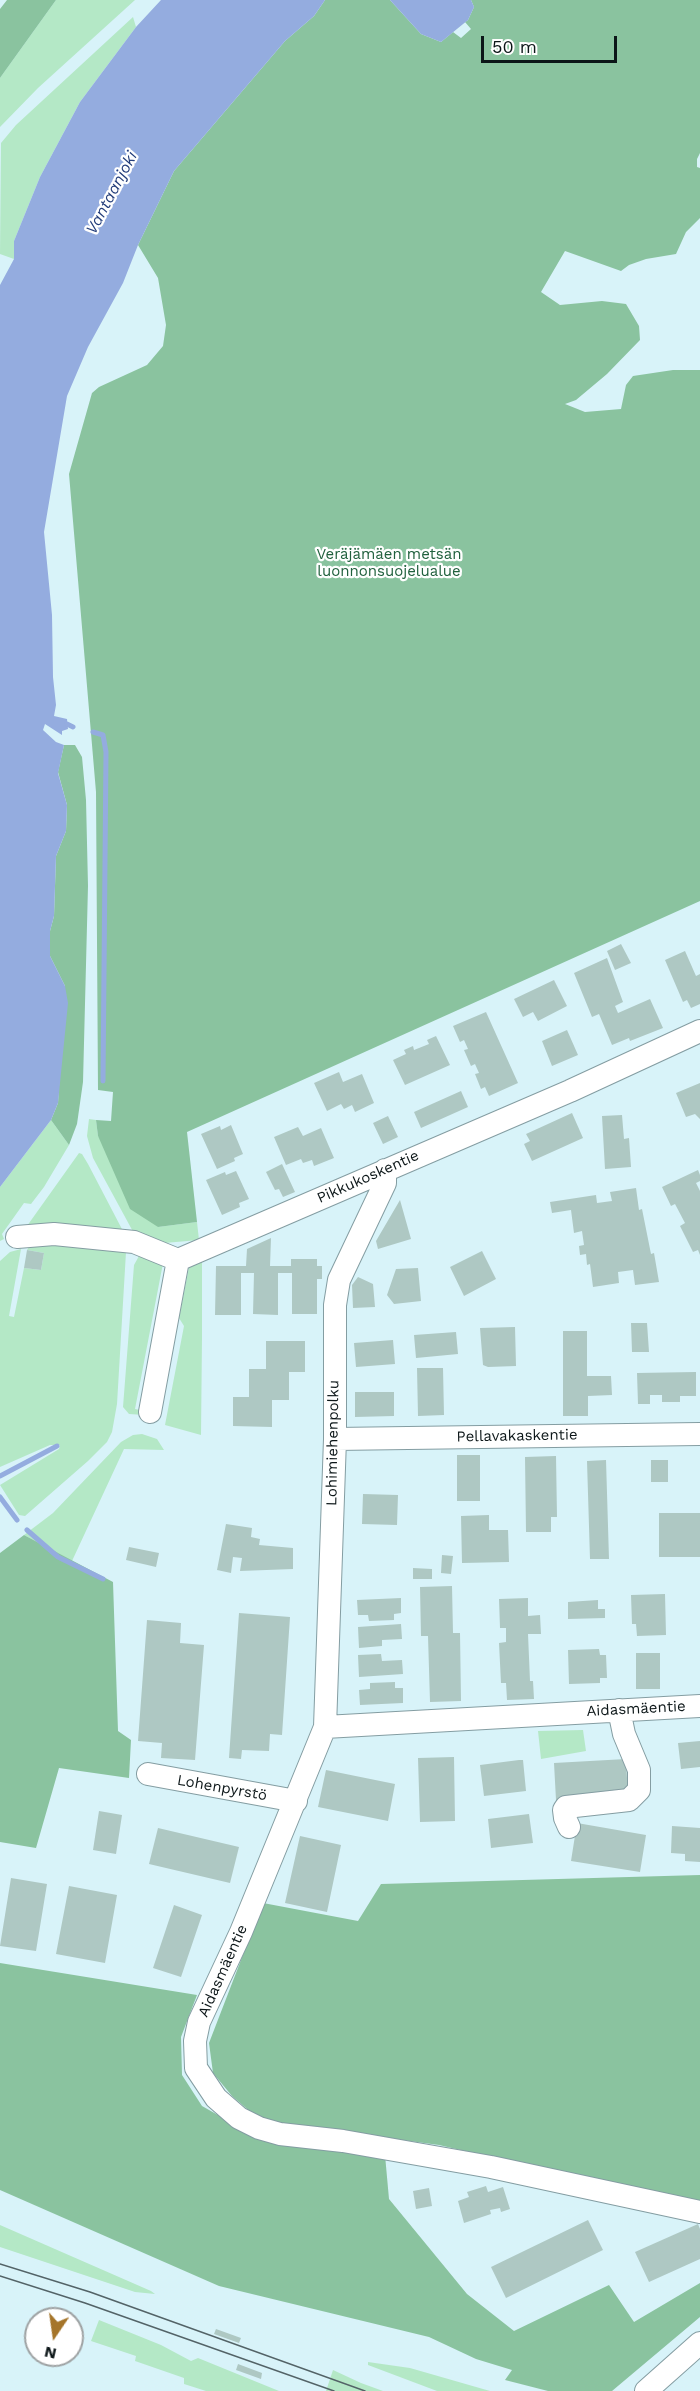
<!DOCTYPE html>
<meta charset="utf-8">
<style>
body{margin:0}
#map{position:relative;width:700px;height:2391px;overflow:hidden;background:#d8f3f9;font-family:"Work Sans",sans-serif}
canvas{display:block}
.north{position:absolute;left:24px;top:2307px;width:60px;height:60px;box-sizing:border-box;background:#fff;border:2px solid #9ea2a3;border-radius:50%;rotate:193deg;font-size:16px;font-weight:700;line-height:24px;text-align:center;color:#0c1618}
.north::after{content:'';display:block;margin:auto;width:21px;height:27px;background:#a5752a;clip-path:polygon(50% 0,100% 100%,50% 72%,0 100%)}
.scale{position:absolute;left:481px;top:36px;width:136px;height:27px;box-sizing:border-box;border:3px solid #0c1618;border-top:0;padding-left:8px;font-size:18px;line-height:21px;white-space:nowrap;color:#0c1618;-webkit-text-stroke:4px #fff;paint-order:stroke}
</style>
<div id="map">
<canvas width="700" height="2391"></canvas>
<div class="north">N</div>
<div class="scale">50 m</div>
</div>
<script>
const context = document.querySelector('canvas').getContext('2d');
context.lineJoin = 'round';
function paint(path, color) {
  context.fillStyle = color;
  context.fill(path, 'evenodd');
}
function toPath(rows) {
  const path = new Path2D();
  for (const r of rows) {
    path.moveTo(r[0], r[1]);
    for (let i = 2; i < r.length; i += 2) path.lineTo(r[i], r[i + 1]);
  }
  return path;
}
function stroke(path, color, width, dash) {
  context.strokeStyle = color;
  context.lineWidth = width;
  context.lineCap = dash ? 'butt' : 'round';
  context.setLineDash(dash || []);
  context.stroke(path);
}
function drawText(font, color, halo, rows, align = 'center') {
  context.font = font + ' "Work Sans",sans-serif';
  context.lineWidth = 4.5;
  context.setLineDash([]);
  context.textBaseline = 'middle';
  context.strokeStyle = halo;
  context.fillStyle = color;
  for (const [text, x, y, turn = 0] of rows) {
    context.save();
    context.translate(x, y);
    context.rotate((+turn || 0) * Math.PI / 180);
    context.textAlign = isNaN(turn) ? turn : align;
    if (halo) context.strokeText(text, 0, 0);
    context.fillText(text, 0, 0);
    context.restore();
  }
}
paint(toPath([
 [56,0,135,0,38,88,0,127,0,78],
 [133,17,136,27,80,102,40,177,14,241,14,259,0,254,1,143,16,125],
 [89,1119,96,1120,98,1136,158,1227,197,1222,199,1240,153,1244,137,1239,93,1158,87,1136],
 [51,1120,69,1145,44,1187,31,1204,24,1203,2,1234,4,1239,0,1241,0,1187],
 [79,1153,82,1154,88,1164,124,1233,27,1226],
 [40,1242,126,1252,117,1404,112,1432,107,1442,88,1461,25,1516,19,1515,0,1485,59,1449,60,1445,50,1445,0,1467,0,1261,10,1252,21,1249,9,1316,14,1317,24,1268,41,1270,44,1253,27,1250,31,1244],
 [145,1255,164,1258,135,1409,145,1411,144,1415,129,1414,123,1407,134,1265,139,1256],
 [202,1260,202,1337,201,1435,165,1425,184,1326,179,1318,189,1267],
 [142,1434,157,1439,164,1450,124,1449,72,1561,24,1535,53,1513,121,1442,133,1435],
 [583,1730,586,1751,541,1759,538,1731],
 [0,2225,151,2291,155,2294,135,2292,0,2247],
 [99,2320,161,2345,191,2361,198,2358,279,2391,206,2391,184,2384,184,2378,135,2361,136,2356,91,2341],
 [368,2362,410,2368,490,2391,437,2391,368,2365],
 [333,2370,361,2383,383,2391,326,2391]
]), '#b4e8c6');
paint(toPath([
 [7,0,56,0,0,78,0,9],
 [325,0,390,0,421,34,441,42,453,32,461,38,471,29,465,22,468,20,474,7,471,0,700,0,700,153,697,159,697,167,700,168,700,218,686,232,676,254,646,259,629,265,621,271,565,251,541,292,560,305,602,301,626,304,639,326,640,340,607,374,576,400,565,404,585,412,621,409,626,385,633,376,673,370,700,370,700,901,187,1132,197,1222,158,1227,130,1209,98,1136,96,1120,111,1121,113,1092,98,1090,96,792,69,474,92,393,99,387,147,365,163,346,166,325,158,278,138,245,174,171,285,41,314,16],
 [64,745,75,745,82,757,86,800,88,886,83,1082,77,1124,69,1145,51,1120,58,1103,65,986,50,956,50,931,54,916,56,856,66,831,67,805,58,772],
 [24,1535,113,1582,118,1731,131,1740,129,1778,59,1768,36,1848,0,1842,0,1553],
 [700,1875,700,2204,680,2201,439,2145,277,2123,253,2114,232,2096,213,2073,209,2043,263,1903,358,1921,381,1884],
 [0,1963,197,1995,181,2037,182,2075,202,2106,239,2127,385,2155,389,2199,467,2294,514,2331,609,2285,634,2322,700,2283,700,2317,612,2391,548,2391,505,2380,512,2370,476,2359,429,2337,219,2286,0,2190]
]), '#8ac39f');
paint(toPath([
 [161,0,325,0,314,16,285,41,174,171,138,245,123,283,88,347,67,396,44,532,52,615,53,677,56,705,54,716,67,719,68,729,62,731,62,735,45,724,43,730,56,742,64,745,58,773,67,805,66,831,56,856,54,916,50,931,50,956,65,986,68,1003,58,1103,51,1120,0,1187,0,285,14,259,14,241,40,177,80,102,136,27],
 [390,0,471,0,474,7,468,20,441,42,421,34]
]), '#94acdf');
stroke(toPath([
 [67,724,73,727],
 [93,732,103,735,106,752,103,1081],
 [0,1476,57,1446],
 [0,1497,17,1520],
 [27,1530,58,1557,103,1579]
]), '#94acdf', 5);
paint(toPath([
 [621,944,631,963,615,970,607,951],
 [685,951,696,976,700,974,700,1004,691,1008,687,1000,683,1002,665,960],
 [607,958,623,1002,615,1006,618,1013,650,999,663,1028,630,1041,629,1038,612,1045,599,1014,592,1017,574,973],
 [554,980,567,1006,538,1021,533,1012,523,1017,514,999],
 [486,1012,518,1083,489,1096,485,1087,481,1089,475,1074,479,1073,475,1064,471,1066,464,1050,468,1049,464,1040,460,1042,453,1026],
 [567,1030,578,1055,552,1066,542,1041],
 [436,1036,450,1065,405,1085,393,1060,406,1054,404,1050,413,1046,414,1050,429,1044,427,1040],
 [339,1072,343,1082,362,1074,374,1103,355,1112,352,1105,344,1109,341,1104,327,1111,314,1083],
 [700,1083,700,1119,695,1114,686,1117,676,1093],
 [461,1091,468,1107,421,1128,414,1112],
 [572,1113,583,1138,532,1161,524,1144,530,1141,526,1134],
 [622,1115,624,1139,629,1138,631,1167,605,1169,602,1116],
 [388,1116,398,1137,383,1144,373,1123],
 [231,1125,243,1154,234,1158,235,1161,217,1169,201,1134,220,1126,221,1130],
 [298,1127,303,1136,321,1128,334,1158,314,1166,312,1160,303,1163,301,1159,286,1165,274,1137],
 [282,1164,295,1192,283,1197,279,1189,275,1190,266,1172],
 [698,1170,700,1175,700,1181,696,1183,700,1191,700,1255,698,1250,693,1252,680,1226,685,1223,675,1204,671,1206,662,1187],
 [236,1171,249,1199,239,1203,240,1207,222,1215,206,1180,225,1172,226,1175],
 [636,1188,639,1210,642,1209,651,1254,654,1253,659,1282,635,1285,633,1270,618,1272,619,1283,593,1287,590,1264,587,1265,586,1254,580,1255,579,1246,584,1245,582,1231,574,1233,571,1210,552,1213,550,1202,596,1195,597,1203,612,1201,610,1192],
 [400,1200,411,1239,378,1249,376,1241],
 [271,1238,270,1266,291,1266,291,1259,317,1259,317,1266,322,1266,322,1279,317,1279,317,1314,292,1314,292,1273,278,1273,278,1315,253,1314,254,1273,241,1273,241,1315,215,1315,216,1266,246,1266,247,1249],
 [27,1250,44,1253,41,1270,24,1268],
 [482,1251,496,1279,464,1296,450,1267],
 [418,1268,421,1301,394,1304,387,1295,396,1269],
 [358,1277,373,1284,375,1307,353,1308,352,1285],
 [631,1323,647,1323,649,1352,632,1352],
 [515,1327,516,1366,488,1367,483,1365,480,1328],
 [563,1331,587,1331,587,1376,611,1376,612,1395,588,1396,588,1416,563,1416],
 [456,1332,458,1354,416,1358,414,1335],
 [393,1340,395,1364,356,1367,354,1343],
 [266,1341,305,1341,305,1372,289,1372,289,1400,272,1400,272,1427,233,1426,233,1397,249,1397,249,1369,266,1369],
 [417,1368,443,1368,444,1415,418,1416],
 [696,1372,696,1396,680,1396,680,1402,662,1402,662,1395,650,1395,650,1404,638,1404,637,1373],
 [355,1392,394,1392,394,1416,355,1417],
 [457,1455,480,1455,480,1501,457,1501],
 [556,1456,557,1517,551,1517,551,1532,526,1532,525,1457],
 [606,1460,609,1559,590,1559,587,1461],
 [651,1460,668,1460,668,1482,651,1482],
 [363,1494,398,1495,397,1525,362,1524],
 [659,1513,700,1513,700,1557,659,1557],
 [489,1515,489,1530,508,1530,509,1562,462,1563,461,1516],
 [226,1524,252,1528,251,1537,260,1539,259,1545,293,1548,293,1569,240,1571,242,1558,233,1557,231,1573,217,1570],
 [129,1547,159,1553,156,1567,126,1560],
 [442,1555,453,1556,451,1574,441,1573],
 [413,1568,432,1569,432,1579,413,1579],
 [452,1586,453,1633,460,1633,461,1701,430,1702,428,1636,421,1636,420,1587],
 [665,1594,666,1635,637,1636,636,1624,632,1624,631,1595],
 [401,1598,401,1613,394,1614,394,1620,369,1621,368,1615,358,1615,357,1600],
 [528,1598,528,1616,540,1615,541,1634,528,1634,530,1681,533,1681,534,1699,507,1700,506,1683,501,1683,499,1643,506,1642,506,1628,500,1628,499,1599],
 [598,1600,598,1609,605,1609,605,1618,568,1619,568,1602],
 [239,1613,290,1617,282,1735,270,1734,269,1751,242,1750,241,1759,229,1758],
 [147,1620,181,1623,180,1643,204,1645,195,1760,161,1758,162,1743,138,1741],
 [401,1624,402,1639,382,1640,382,1646,359,1648,358,1627],
 [599,1649,600,1655,606,1655,607,1678,600,1678,600,1683,569,1684,568,1650],
 [636,1653,660,1653,660,1689,636,1689],
 [381,1654,382,1661,402,1660,403,1674,359,1677,358,1655],
 [395,1682,395,1688,403,1688,403,1703,360,1705,359,1690,370,1689,370,1683],
 [700,1741,700,1767,681,1769,678,1743],
 [454,1757,455,1821,420,1822,418,1758],
 [626,1759,628,1797,556,1800,554,1763],
 [519,1760,523,1760,526,1791,484,1796,480,1765],
 [326,1770,395,1784,388,1821,318,1807],
 [99,1811,122,1815,116,1854,93,1850],
 [529,1814,533,1843,491,1848,488,1819],
 [577,1823,646,1835,640,1872,571,1861],
 [672,1826,700,1828,700,1862,685,1861,685,1854,671,1853],
 [158,1828,239,1847,230,1883,149,1864],
 [300,1836,341,1845,327,1912,285,1903],
 [11,1878,47,1884,36,1951,0,1946],
 [69,1886,117,1895,105,1963,56,1954],
 [174,1905,202,1915,181,1977,153,1968],
 [486,2186,488,2192,503,2187,510,2209,501,2212,500,2208,490,2210,491,2214,464,2223,458,2201,469,2197,467,2192],
 [429,2188,432,2206,416,2209,413,2191],
 [588,2220,603,2250,506,2298,491,2267],
 [698,2224,700,2229,700,2259,649,2282,635,2252],
 [216,2329,241,2338,239,2343,214,2334],
 [238,2364,262,2373,261,2379,236,2370]
]), '#aec8c3');
const minor = toPath([
 [385,1170,385,1183,339,1280,335,1305,335,1439,325,1727,241,1932,199,2022,195,2041,196,2068,216,2098,239,2118,259,2128,280,2134,343,2141,491,2167,700,2212],
 [17,1237,54,1234,134,1242,178,1260],
 [178,1260,570,1091,700,1031],
 [150,1412,178,1260],
 [335,1439,700,1434],
 [325,1727,700,1706],
 [148,1774,296,1801],
 [569,1827,565,1818,564,1810,566,1807,629,1800,639,1790,639,1770,624,1734,619,1710],
 [646,2391,700,2343]
]);
stroke(minor, '#849da2', 24);
stroke(minor, '#fff', 22);
stroke(toPath([
 [0,2264,90,2292,365,2391],
 [0,2276,85,2303,334,2391]
]), '#536367', 1.5);
drawText('15px', '#20603d', '#fff', [
 ["Veräjämäen metsän",389,555],
 ["luonnonsuojelualue",389,572]
]);
drawText('15px', '#0c1618', '#fff', [
 ["Pikkukoskentie",368,1177,-24],
 ["Pellavakaskentie",517,1436,-1],
 ["Lohimiehenpolku",333,1443,-89],
 ["Aidasmäentie",636,1709,-3],
 ["Lohenpyrstö",222,1788,10],
 ["Aidasmäentie",223,1971,-66]
]);
drawText('italic 16px', '#243e7b', '#fff', [
 ["Vantaanjoki",112,193,-62]
]);
</script>
